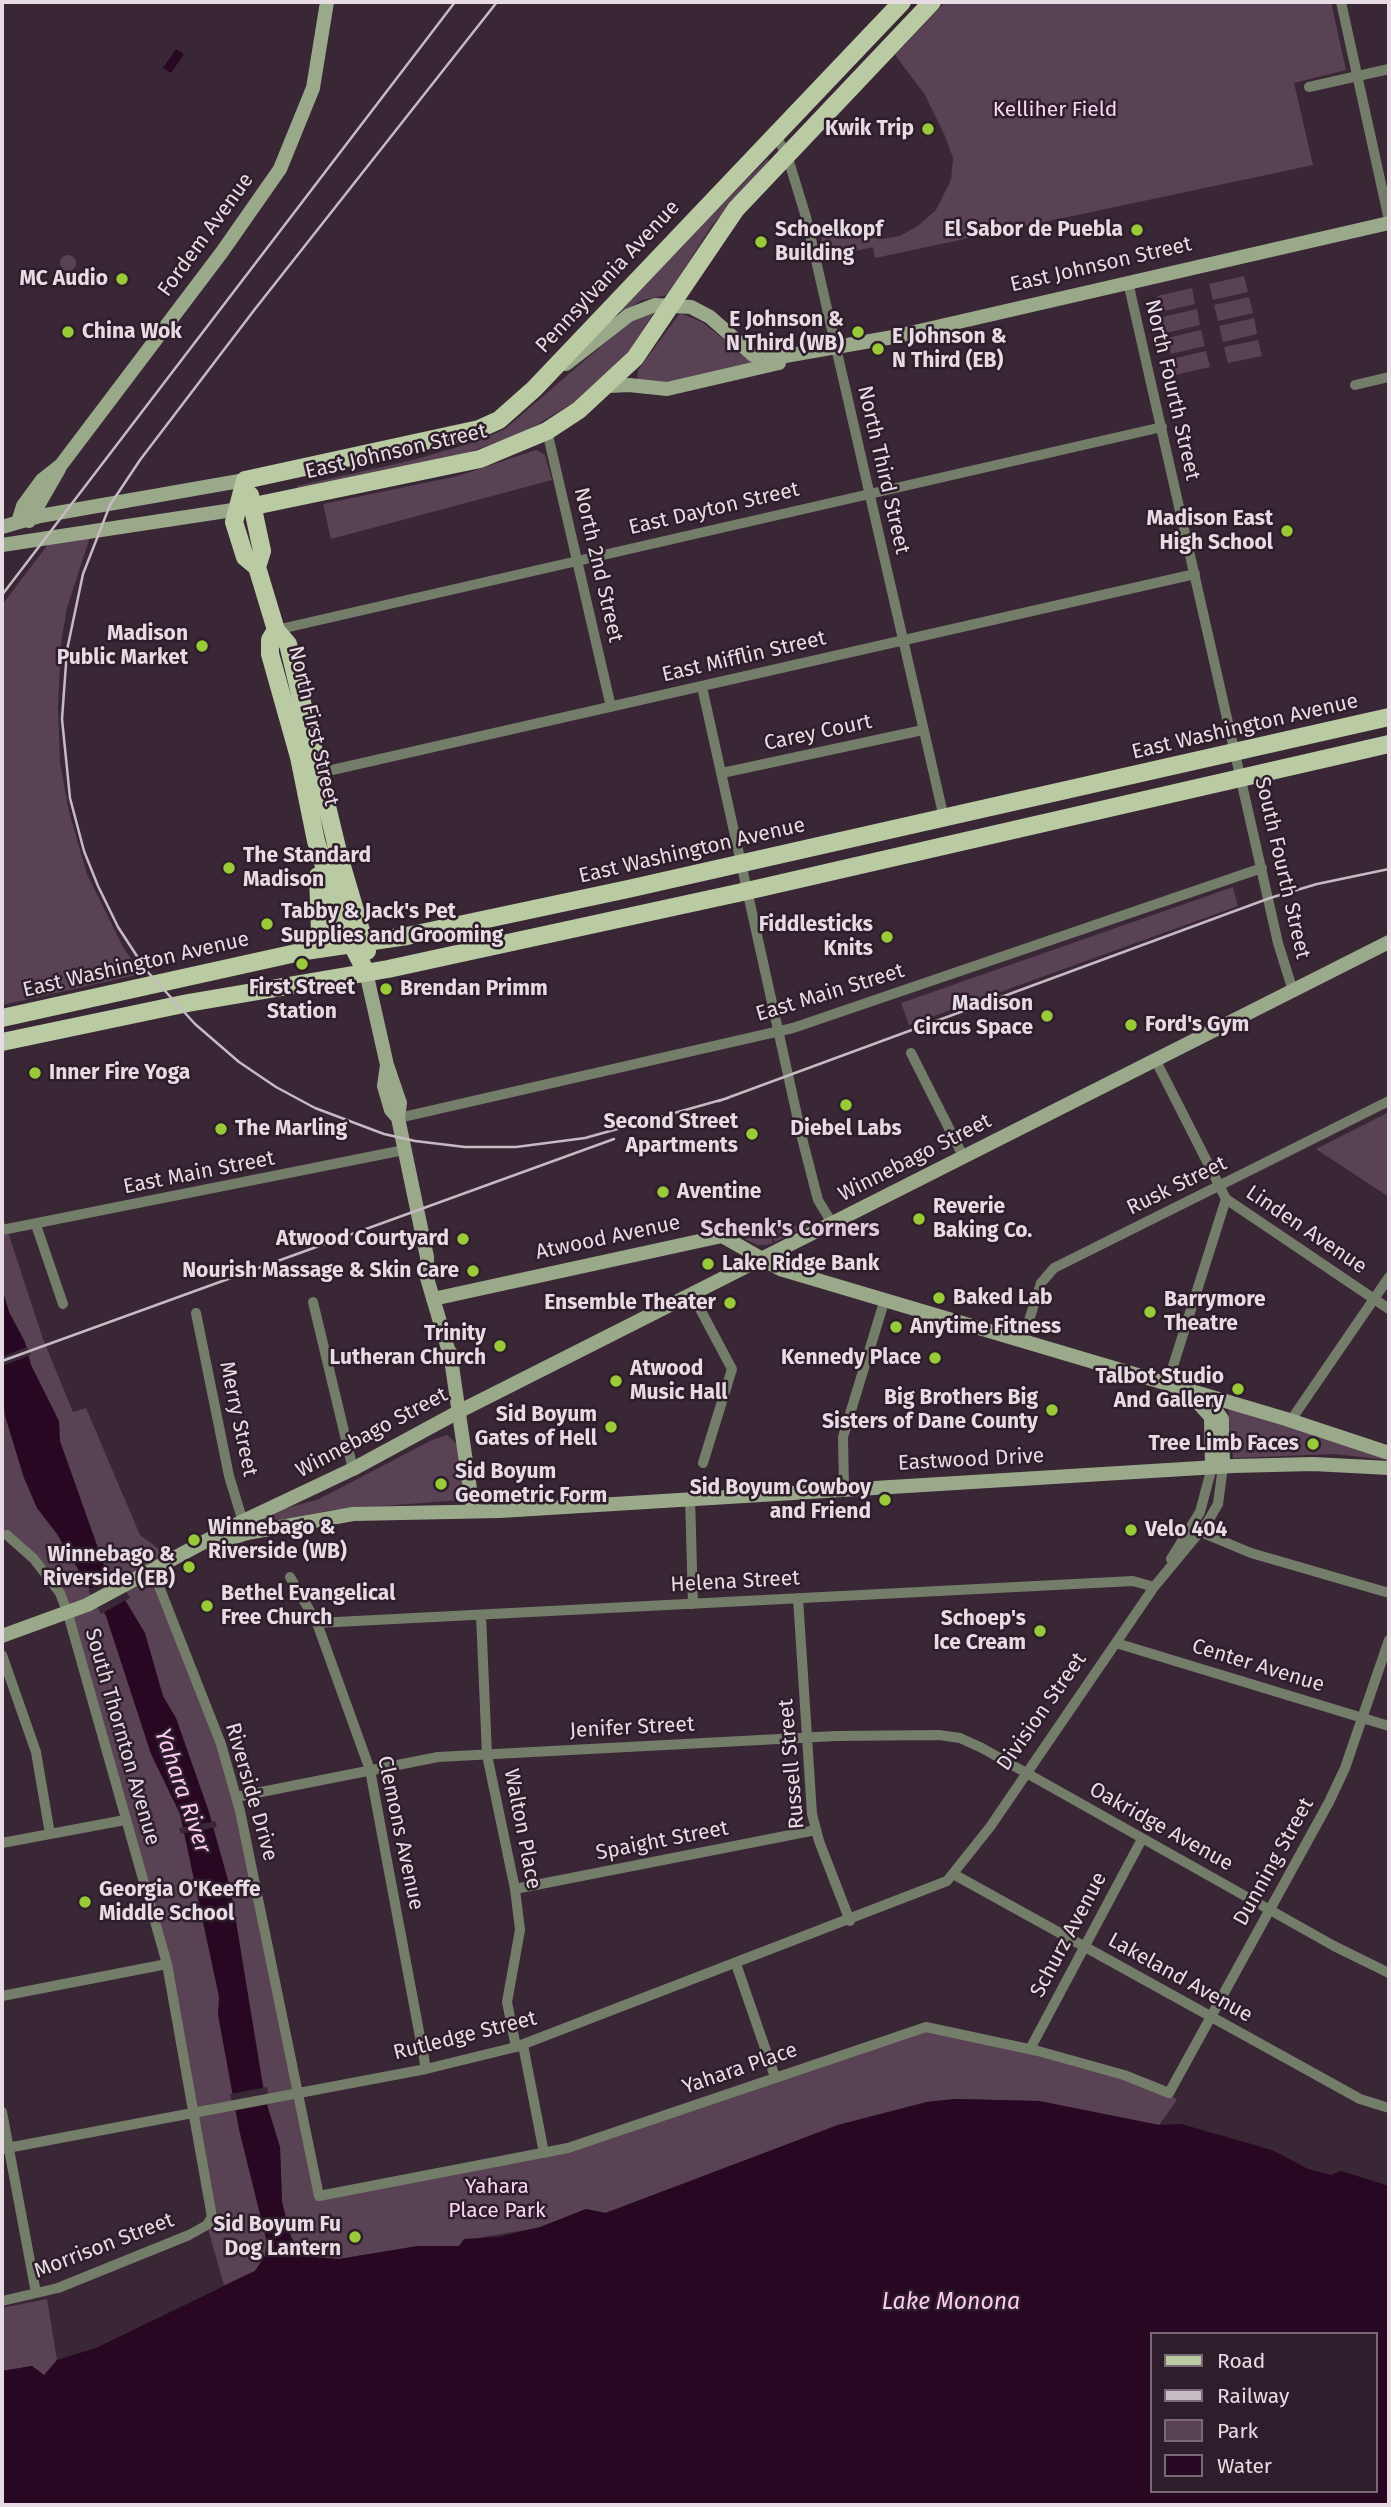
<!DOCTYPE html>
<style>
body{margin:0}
#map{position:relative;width:1391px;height:2507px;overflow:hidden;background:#392735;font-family:"Fira Sans",sans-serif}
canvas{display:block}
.frame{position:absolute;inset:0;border:4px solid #e7dce4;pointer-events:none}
.legend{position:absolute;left:1150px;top:2332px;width:228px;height:161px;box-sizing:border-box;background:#2e1e2b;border:2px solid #786a75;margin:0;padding:9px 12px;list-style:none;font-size:21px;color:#e7dce4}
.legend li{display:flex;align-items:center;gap:14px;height:35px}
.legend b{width:35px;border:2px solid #786a75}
</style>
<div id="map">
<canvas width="1391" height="2507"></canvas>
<div class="frame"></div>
<ul class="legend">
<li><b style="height:9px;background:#bacba4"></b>Road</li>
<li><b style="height:9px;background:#c6bac3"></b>Railway</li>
<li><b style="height:19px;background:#594253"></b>Park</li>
<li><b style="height:19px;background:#270721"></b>Water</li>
</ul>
</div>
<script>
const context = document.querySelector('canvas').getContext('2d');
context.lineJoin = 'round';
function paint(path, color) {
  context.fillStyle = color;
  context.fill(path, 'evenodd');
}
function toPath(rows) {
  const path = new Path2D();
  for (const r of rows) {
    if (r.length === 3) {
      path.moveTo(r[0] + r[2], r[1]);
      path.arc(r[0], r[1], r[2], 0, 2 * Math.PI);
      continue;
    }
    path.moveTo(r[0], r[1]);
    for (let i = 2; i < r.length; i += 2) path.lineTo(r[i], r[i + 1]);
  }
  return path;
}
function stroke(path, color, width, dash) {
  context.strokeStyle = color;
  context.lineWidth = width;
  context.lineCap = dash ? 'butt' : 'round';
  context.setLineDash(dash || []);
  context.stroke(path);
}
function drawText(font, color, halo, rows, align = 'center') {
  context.font = font + ' "Fira Sans",sans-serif';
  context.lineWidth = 5;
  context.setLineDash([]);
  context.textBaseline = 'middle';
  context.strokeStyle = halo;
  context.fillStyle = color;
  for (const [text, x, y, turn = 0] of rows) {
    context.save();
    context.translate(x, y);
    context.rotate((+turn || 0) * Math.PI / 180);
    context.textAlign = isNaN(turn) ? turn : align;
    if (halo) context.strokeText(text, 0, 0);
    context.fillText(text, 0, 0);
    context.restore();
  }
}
paint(toPath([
 [945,2,1331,2,1346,70,1294,83,1313,165,875,258,873,247,824,258,821,238,849,231,883,239,900,236,919,225,936,210,951,180,953,158,945,136,925,95,895,55],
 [767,159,769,161,713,224,667,295,642,300,621,313,618,310],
 [68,263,8],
 [1244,276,1248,292,1213,300,1209,284],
 [1192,288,1195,304,1161,312,1157,296],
 [1249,297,1253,313,1218,321,1214,305],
 [1197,309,1200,325,1166,333,1162,317],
 [655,311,626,355,581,398,523,433,464,454,298,489,297,486,413,460,478,441,505,429,629,322],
 [680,313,702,322,753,363,663,384,637,380,638,370],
 [1254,318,1257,334,1223,342,1219,326],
 [1201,330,1205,346,1171,354,1167,338],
 [1258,340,1262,356,1228,363,1224,347],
 [1206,351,1210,367,1175,375,1172,359],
 [536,450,545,455,552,480,331,539,323,504,458,476],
 [90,537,67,608,61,643,58,706,60,763,69,812,87,874,122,945,141,974,2,1005,2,605,49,543],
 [1233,887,1238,906,909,1025,901,1003],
 [1389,1112,1389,1197,1316,1149],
 [2,1214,43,1339,73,1412,86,1408,140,1535,174,1560,153,1571,221,1744,319,2196,535,2155,926,2027,1030,2049,1169,2093,1177,2100,1159,2125,1039,2101,955,2099,927,2102,838,2125,605,2213,586,2209,543,2227,483,2237,459,2246,418,2246,339,2259,312,2258,300,2251,291,2237,282,2202,280,2147,237,2104,239,2129,267,2242,265,2256,255,2271,224,2285,207,2225,211,2221,170,1977,60,1593,2,1531],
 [807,1223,808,1226,775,1242,772,1237,772,1232],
 [769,1230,773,1243,766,1245,757,1245,743,1238],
 [1228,1407,1389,1460,1334,1454,1233,1458],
 [447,1435,457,1444,465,1493,461,1500,332,1510,254,1525,283,1509,319,1499,432,1440],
 [47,2299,57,2360,44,2376,32,2366,2,2371,2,2308]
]), '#594253');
paint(toPath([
 [176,49,184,54,171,73,163,68],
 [2,1287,9,1312,25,1342,31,1365,59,1421,60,1441,104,1565,145,1633,163,1696,176,1718,209,1812,231,1891,265,2098,280,2147,282,2202,291,2237,305,2256,339,2259,418,2246,459,2246,464,2239,498,2237,540,2227,586,2209,606,2213,838,2125,927,2102,955,2099,1039,2101,1159,2125,1181,2124,1272,2150,1308,2169,1331,2175,1341,2171,1389,2186,1389,2505,2,2505,2,2371,32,2366,44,2375,57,2360,96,2348,255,2271,265,2256,267,2242,239,2129,218,2015,219,1997,180,1814,151,1754,106,1616,57,1534,37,1508,24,1478,5,1416,2,1387],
 [1151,2334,1375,2334,1375,2491,1151,2491]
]), '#270721');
paint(toPath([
 [27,1347,31,1355,2,1366,2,1357],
 [104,1552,106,1557,68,1557,68,1554],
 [115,1575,130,1598,101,1614,88,1590],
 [215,1821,217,1827,181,1834,179,1828],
 [267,2087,270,2104,234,2111,230,2094]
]), '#392735');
stroke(toPath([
 [1341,2,1389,220],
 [1309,87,1389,69],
 [775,135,787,155,806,217,944,818],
 [1128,282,1278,943,1293,991],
 [1355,385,1389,377],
 [547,431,611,707],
 [276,630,1162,427],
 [702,687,802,1138,818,1200,832,1223],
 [315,769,332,770,1195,574],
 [722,773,923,730],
 [911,1053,963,1156],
 [1156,1061,1226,1199,1389,1309],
 [398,1118,793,1028,1262,868],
 [36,1225,63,1304],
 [2,1230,404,1150],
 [692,1294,732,1369,703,1463],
 [313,1302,353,1469],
 [196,1313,229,1476,244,1525],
 [1022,1342,1041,1283,1054,1268,1389,1101],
 [1167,1385,1226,1199],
 [1291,1420,1389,1277],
 [844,1488,843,1437,884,1302],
 [690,1497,693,1604],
 [1191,1528,1251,1553,1389,1593],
 [1171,1559,1200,1512,1212,1467],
 [153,1571,221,1744,240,1811,319,2196,568,2148,926,2027,1038,2051,1124,2075,1169,2093,1329,1802,1345,1768,1389,1640],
 [290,1577,317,1623,370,1770,426,2069],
 [798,1598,812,1814,819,1841,850,1921],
 [481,1615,487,1755,515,1889,520,1930,507,2002,516,2047],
 [317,1623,1133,1581,1154,1587],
 [1116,1643,1389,1726],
 [2,1655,36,1752,50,1834],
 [236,1797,438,1757,836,1736,939,1735,960,1738,982,1748,1334,1946,1389,1973],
 [2,1843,125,1820],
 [955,1875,1360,2099,1389,2108],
 [515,1889,816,1830],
 [736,1964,775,2077],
 [2,1996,167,1964],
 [523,2045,544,2153],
 [1030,2049,1142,1839],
 [2,2112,36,2293],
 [2,2149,426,2069,516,2047,947,1881,990,1827,1154,1587,1207,1523,1218,1504,1223,1466],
 [2,2301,58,2288,189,2235,207,2225,212,2217,167,1964,68,1614,60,1593,34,1559,7,1535]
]), '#747c6a', 10);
stroke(toPath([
 [566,364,629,315,655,305,691,307,710,317,753,355,768,359,893,337,1389,223],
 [609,386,629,385,667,389,779,363],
 [29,521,59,469],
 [18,522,23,506,42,480,61,465,222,252,280,169,313,88,327,2],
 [2,527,40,516,245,480],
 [2,545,246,508],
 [366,972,387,1065,400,1103,398,1118,427,1257,427,1278,451,1359],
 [387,1065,384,1086,391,1110,398,1118],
 [433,1299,722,1236,780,1269,1286,1419,1389,1453],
 [450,1352,472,1503],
 [1191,1395,1211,1417,1212,1467],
 [1210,1402,1222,1419,1223,1466],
 [216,1543,247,1533,353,1514,500,1511,1233,1466,1313,1464,1389,1468],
 [2,1636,87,1605,243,1521,353,1469,460,1411,1389,942]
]), '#9ba98b', 14);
stroke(toPath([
 [245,480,479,429,499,420,534,389,902,2],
 [245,480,234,522,245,557,257,567],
 [250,495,262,551,257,567,276,630],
 [254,506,480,459,547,431,579,410,635,358,736,209,932,2],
 [276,630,270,640,270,654,299,757,316,841,345,931,366,972],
 [276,630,288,644,339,856,367,951],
 [305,951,315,942,320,931,318,876],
 [2,1018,305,951,407,936,628,889,1389,717],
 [2,1042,188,1003,388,969,747,891,1389,744]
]), '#bacba4', 18);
stroke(toPath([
 [497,2,255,309,140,460,110,505,83,574,67,650,62,719,70,798,84,851,98,886,118,927,146,970,195,1024,239,1062,276,1087,315,1108,384,1134,415,1141,465,1147,516,1147,585,1138,728,1098],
 [2,595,455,2],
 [719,1101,1270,898,1317,884,1389,869],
 [2,1361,614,1139]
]), '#c6bac3', 2.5);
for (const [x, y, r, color] of [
 [928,129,7,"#98cb37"],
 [1137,230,7,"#98cb37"],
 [761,242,7,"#98cb37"],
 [122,279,7,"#98cb37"],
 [68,332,7,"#98cb37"],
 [858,332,7,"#98cb37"],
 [878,349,7,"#98cb37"],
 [1287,531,7,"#98cb37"],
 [202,646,7,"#98cb37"],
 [229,868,7,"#98cb37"],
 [267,924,7,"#98cb37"],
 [887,937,7,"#98cb37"],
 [302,964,7,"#98cb37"],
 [386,989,7,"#98cb37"],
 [1047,1016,7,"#98cb37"],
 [1131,1025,7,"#98cb37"],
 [35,1073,7,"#98cb37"],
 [846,1105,7,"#98cb37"],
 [221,1129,7,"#98cb37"],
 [752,1134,7,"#98cb37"],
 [663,1192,7,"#98cb37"],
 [919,1219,7,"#98cb37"],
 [463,1239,7,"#98cb37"],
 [708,1264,7,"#98cb37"],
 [473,1271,7,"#98cb37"],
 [939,1298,7,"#98cb37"],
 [730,1303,7,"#98cb37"],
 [1150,1312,7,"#98cb37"],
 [896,1327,7,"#98cb37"],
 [500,1346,7,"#98cb37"],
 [935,1358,7,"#98cb37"],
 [616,1381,7,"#98cb37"],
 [1238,1389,7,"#98cb37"],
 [1052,1410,7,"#98cb37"],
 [611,1427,7,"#98cb37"],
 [1313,1444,7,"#98cb37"],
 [441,1484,7,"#98cb37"],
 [885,1500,7,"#98cb37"],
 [1131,1530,7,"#98cb37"],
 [194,1540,7,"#98cb37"],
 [189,1567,7,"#98cb37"],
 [207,1606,7,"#98cb37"],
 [1040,1631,7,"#98cb37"],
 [85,1902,7,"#98cb37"],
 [355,2237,7,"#98cb37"]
]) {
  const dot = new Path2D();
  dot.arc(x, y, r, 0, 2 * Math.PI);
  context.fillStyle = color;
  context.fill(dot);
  stroke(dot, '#2e1e2b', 2.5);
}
drawText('21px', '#fcd5f3', '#2e1e2b', [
 ["Kelliher Field",1055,110],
 ["Yahara",497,2187],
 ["Place Park",497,2211]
]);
drawText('bold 21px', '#e7dce4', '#2e1e2b', [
 ["Kwik Trip",914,129],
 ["Schoelkopf",775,230,"left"],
 ["Building",775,254,"left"],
 ["El Sabor de Puebla",1123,230],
 ["MC Audio",108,279],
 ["E Johnson &",844,320],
 ["N Third (WB)",844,344],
 ["China Wok",82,332,"left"],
 ["E Johnson &",892,337,"left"],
 ["N Third (EB)",892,361,"left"],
 ["Madison East",1273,519],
 ["High School",1273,543],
 ["Madison",188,634],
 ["Public Market",188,658],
 ["The Standard",243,856,"left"],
 ["Madison",243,880,"left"],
 ["Tabby & Jack's Pet",281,912,"left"],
 ["Supplies and Grooming",281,936,"left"],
 ["Fiddlesticks",873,925],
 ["Knits",873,949],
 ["First Street",302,988,"center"],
 ["Station",302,1012,"center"],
 ["Brendan Primm",400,989,"left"],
 ["Madison",1033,1004],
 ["Circus Space",1033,1028],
 ["Ford's Gym",1145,1025,"left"],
 ["Inner Fire Yoga",49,1073,"left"],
 ["Second Street",738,1122],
 ["Apartments",738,1146],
 ["The Marling",235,1129,"left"],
 ["Diebel Labs",846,1129,"center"],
 ["Aventine",677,1192,"left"],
 ["Reverie",933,1207,"left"],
 ["Baking Co.",933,1231,"left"],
 ["Atwood Courtyard",449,1239],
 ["Lake Ridge Bank",722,1264,"left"],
 ["Nourish Massage & Skin Care",459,1271],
 ["Baked Lab",953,1298,"left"],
 ["Barrymore",1164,1300,"left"],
 ["Theatre",1164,1324,"left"],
 ["Ensemble Theater",716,1303],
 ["Anytime Fitness",910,1327,"left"],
 ["Trinity",486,1334],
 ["Lutheran Church",486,1358],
 ["Kennedy Place",921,1358],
 ["Atwood",630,1369,"left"],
 ["Music Hall",630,1393,"left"],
 ["Talbot Studio",1224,1377],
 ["And Gallery",1224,1401],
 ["Big Brothers Big",1038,1398],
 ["Sisters of Dane County",1038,1422],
 ["Sid Boyum",597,1415],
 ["Gates of Hell",597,1439],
 ["Tree Limb Faces",1299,1444],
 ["Sid Boyum",455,1472,"left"],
 ["Geometric Form",455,1496,"left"],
 ["Sid Boyum Cowboy",871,1488],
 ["and Friend",871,1512],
 ["Winnebago &",208,1528,"left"],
 ["Riverside (WB)",208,1552,"left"],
 ["Velo 404",1145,1530,"left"],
 ["Winnebago &",175,1555],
 ["Riverside (EB)",175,1579],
 ["Bethel Evangelical",221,1594,"left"],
 ["Free Church",221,1618,"left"],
 ["Schoep's",1026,1619],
 ["Ice Cream",1026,1643],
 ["Georgia O'Keeffe",99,1890,"left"],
 ["Middle School",99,1914,"left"],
 ["Sid Boyum Fu",341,2225],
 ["Dog Lantern",341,2249]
], 'right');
drawText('21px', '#e7dce4', '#2e1e2b', [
 ["Fordem Avenue",206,235,-54],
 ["East Johnson Street",1101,265,-13],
 ["Pennsylvania Avenue",608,277,-47],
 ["North Fourth Street",1172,390,77],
 ["East Johnson Street",396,452,-13],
 ["North Third Street",883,470,77],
 ["East Dayton Street",714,509,-13],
 ["North 2nd Street",598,565,77],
 ["East Mifflin Street",744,657,-13],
 ["North First Street",313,726,77],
 ["East Washington Avenue",1245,727,-13],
 ["Carey Court",818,733,-12],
 ["East Washington Avenue",692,851,-13],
 ["South Fourth Street",1282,868,77],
 ["East Washington Avenue",136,965,-13],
 ["East Main Street",830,993,-17],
 ["Winnebago Street",915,1158,-27],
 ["East Main Street",199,1173,-11],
 ["Rusk Street",1177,1186,-26],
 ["Linden Avenue",1306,1230,34],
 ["Atwood Avenue",608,1238,-12],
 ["Merry Street",238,1419,78],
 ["Winnebago Street",372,1433,-28],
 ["Eastwood Drive",971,1460,-3],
 ["Helena Street",735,1582,-3],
 ["Center Avenue",1258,1666,17],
 ["Division Street",1042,1712,-55],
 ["Jenifer Street",632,1728,-3],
 ["South Thornton Avenue",122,1737,74],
 ["Russell Street",792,1764,-95],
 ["Riverside Drive",251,1792,74],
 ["Oakridge Avenue",1161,1827,29],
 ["Walton Place",522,1829,79],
 ["Clemons Avenue",400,1833,78],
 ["Spaight Street",662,1841,-11],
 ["Dunning Street",1274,1862,-61],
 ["Schurz Avenue",1069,1935,-62],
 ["Lakeland Avenue",1180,1978,29],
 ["Rutledge Street",465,2036,-14],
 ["Yahara Place",740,2069,-19],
 ["Morrison Street",104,2246,-21]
]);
drawText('bold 23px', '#e0c9da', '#2e1e2b', [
 ["Schenk's Corners",790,1230]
]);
drawText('italic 23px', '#fdcaf1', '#2e1e2b', [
 ["Yahara River",182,1791,71],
 ["Lake Monona",951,2303]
]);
</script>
